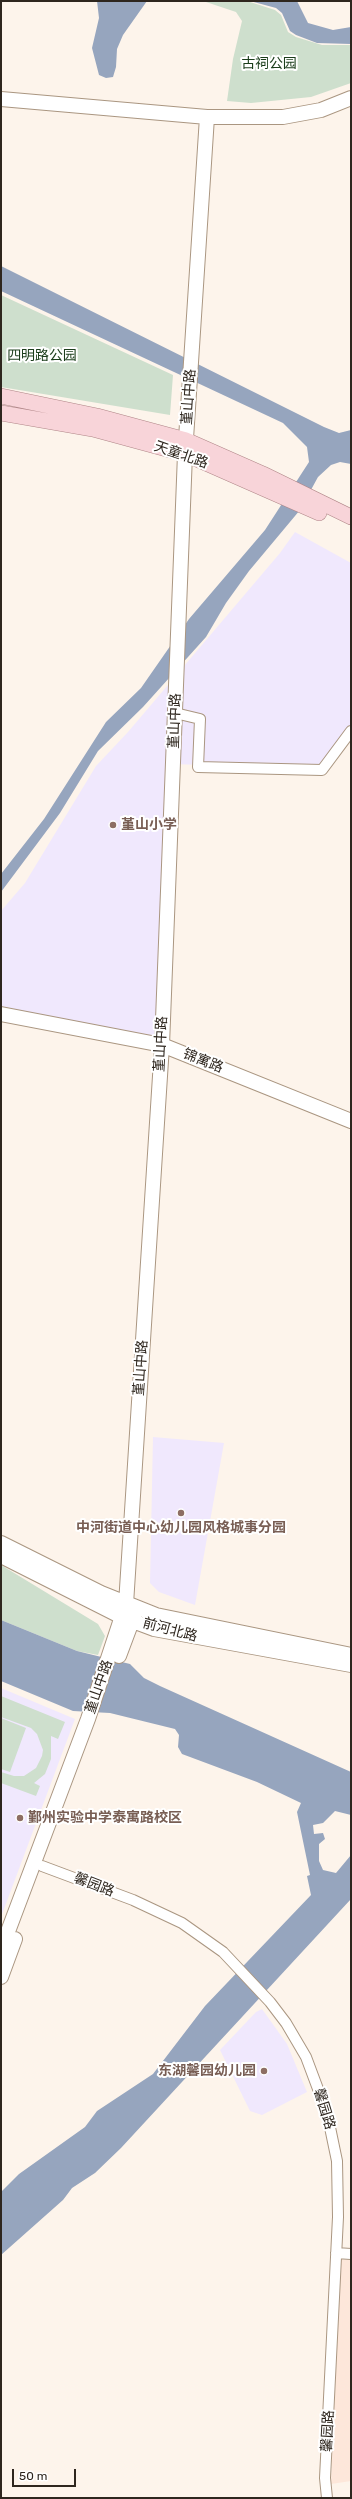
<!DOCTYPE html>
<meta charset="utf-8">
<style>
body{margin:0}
#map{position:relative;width:352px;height:2499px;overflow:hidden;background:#fdf4eb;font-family:Rubik,sans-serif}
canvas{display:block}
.frame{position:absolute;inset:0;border:2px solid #2e261e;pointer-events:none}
.scale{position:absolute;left:12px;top:2469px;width:64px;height:18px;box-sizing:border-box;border:2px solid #2e261e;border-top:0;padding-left:5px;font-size:12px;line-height:14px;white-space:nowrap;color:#2e261e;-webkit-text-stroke:3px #fff;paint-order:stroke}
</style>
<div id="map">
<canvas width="352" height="2499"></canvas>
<div class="frame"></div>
<div class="scale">50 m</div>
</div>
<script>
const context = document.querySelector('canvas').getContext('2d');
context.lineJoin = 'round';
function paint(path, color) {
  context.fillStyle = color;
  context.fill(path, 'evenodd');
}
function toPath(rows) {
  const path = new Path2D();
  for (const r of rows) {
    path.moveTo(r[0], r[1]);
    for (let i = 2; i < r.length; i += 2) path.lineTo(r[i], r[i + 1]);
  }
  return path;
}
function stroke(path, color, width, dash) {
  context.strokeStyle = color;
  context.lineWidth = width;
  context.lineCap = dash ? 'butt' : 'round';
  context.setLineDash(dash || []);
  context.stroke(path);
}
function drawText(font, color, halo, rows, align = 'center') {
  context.font = font + ' Rubik,"Noto Sans SC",sans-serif';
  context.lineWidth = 4;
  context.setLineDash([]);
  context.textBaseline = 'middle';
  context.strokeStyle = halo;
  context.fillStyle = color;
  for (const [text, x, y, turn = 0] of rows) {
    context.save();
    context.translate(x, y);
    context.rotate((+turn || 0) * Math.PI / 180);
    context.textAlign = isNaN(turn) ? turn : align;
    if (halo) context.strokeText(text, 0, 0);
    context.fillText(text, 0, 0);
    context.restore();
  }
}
paint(toPath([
 [341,2259,351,2260,351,2481,331,2484]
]), '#fde7da');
paint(toPath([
 [295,532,351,563,351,728,321,768,168,764,158,1041,1,1006,1,911,25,883,96,766,128,732,280,553],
 [153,1437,224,1443,195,1605,159,1592,150,1583],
 [1,1688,75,1719,1,1917],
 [262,2009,287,2044,307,2092,262,2115,250,2111,220,2050,256,2012]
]), '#f0e8fd');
paint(toPath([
 [203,1,247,1,275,10,281,15,288,32,296,37,322,45,351,45,351,83,311,97,251,103,227,101,233,59,242,21,236,12],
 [1,295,173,375,170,415,1,387],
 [1,1565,98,1624,105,1636,98,1655,77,1651,1,1620],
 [1,1696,65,1722,58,1739,51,1736,51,1759,45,1774,34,1783,40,1786,36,1796,1,1783,1,1772,14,1776,24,1776,36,1768,42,1756,43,1750,37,1734,31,1728,1,1717],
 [1,1718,26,1728,10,1772,1,1769]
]), '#cedfcd');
paint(toPath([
 [97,1,147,1,123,35,117,49,116,67,113,77,106,78,99,75,92,48,99,18],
 [250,1,297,1,308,23,333,30,351,27,351,44,317,43,296,35,290,31,282,13,276,8],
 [1,266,324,427,339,433,351,430,351,464,340,462,331,465,318,477,300,510,249,571,226,603,206,637,143,707,98,751,60,813,1,892,1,874,44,819,106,722,141,688,189,619,265,530,309,462,307,447,283,423,1,291],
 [1,1620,77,1651,130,1664,144,1678,160,1686,351,1772,351,1815,335,1811,323,1823,313,1825,314,1834,323,1833,325,1839,319,1844,319,1861,323,1870,336,1873,351,1855,351,1899,121,2148,95,2173,72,2188,63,2200,1,2255,1,2192,19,2174,85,2127,97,2111,153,2074,205,2006,311,1895,307,1876,310,1875,297,1812,301,1803,257,1782,182,1754,178,1747,179,1735,175,1729,110,1713,73,1711,1,1681]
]), '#96a5be');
const street = toPath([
 [175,713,200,719,198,767,322,770,351,731],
 [42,1866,133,1900,182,1923,223,1952,270,2002,286,2023,306,2057,327,2113,337,2161,338,2217,325,2478,327,2498],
 [336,2253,351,2254]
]);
const secondary = toPath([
 [1,99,207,117,283,117,321,110,351,98],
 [1,1014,162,1045,351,1121],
 [1,1543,101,1593,156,1615,351,1655],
 [1,1556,122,1617,154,1629,351,1665],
 [119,1656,137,1608],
 [1,1950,88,1719,126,1604,162,1045,185,454,207,117],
 [1,1977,15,1939]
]);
const primary = toPath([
 [1,396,97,416,186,440,263,474,351,517],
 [1,413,93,429,185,454,319,513]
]);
stroke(street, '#aa9681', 12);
stroke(secondary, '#aa9681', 16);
stroke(primary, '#af8587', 16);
stroke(street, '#fff', 10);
stroke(secondary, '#fff', 14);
stroke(primary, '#f8d4d9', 15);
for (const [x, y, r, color] of [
 [113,825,4,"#8d6e63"],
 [181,1513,4,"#8d6e63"],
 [20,1818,4,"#8d6e63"],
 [264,2071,4,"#8d6e63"]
]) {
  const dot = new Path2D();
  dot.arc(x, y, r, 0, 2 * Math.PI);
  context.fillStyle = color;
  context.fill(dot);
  stroke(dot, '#fff', 1.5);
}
drawText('14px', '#1b3d1b', '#fff', [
 ["古祠公园",269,64],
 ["四明路公园",42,356]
]);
drawText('14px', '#2e261e', '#fff', [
 ["堇山中路",189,397,-86],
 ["天童北路",181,455,19],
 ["堇山中路",175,721,-88],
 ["堇山中路",161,1044,-87],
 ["锦寓路",203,1061,22],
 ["堇山中路",141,1368,-86],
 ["前河北路",170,1630,15],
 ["堇山中路",99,1687,-71],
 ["馨园路",94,1885,21],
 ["馨园路",324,2109,73],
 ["馨园路",328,2431,-87]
]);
drawText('bold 14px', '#785e54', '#fff', [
 ["堇山小学",121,825],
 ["中河街道中心幼儿园风格城事分园",181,1528,"center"],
 ["鄞州实验中学泰寓路校区",28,1818],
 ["东湖馨园幼儿园",256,2071,"right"]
], 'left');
</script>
